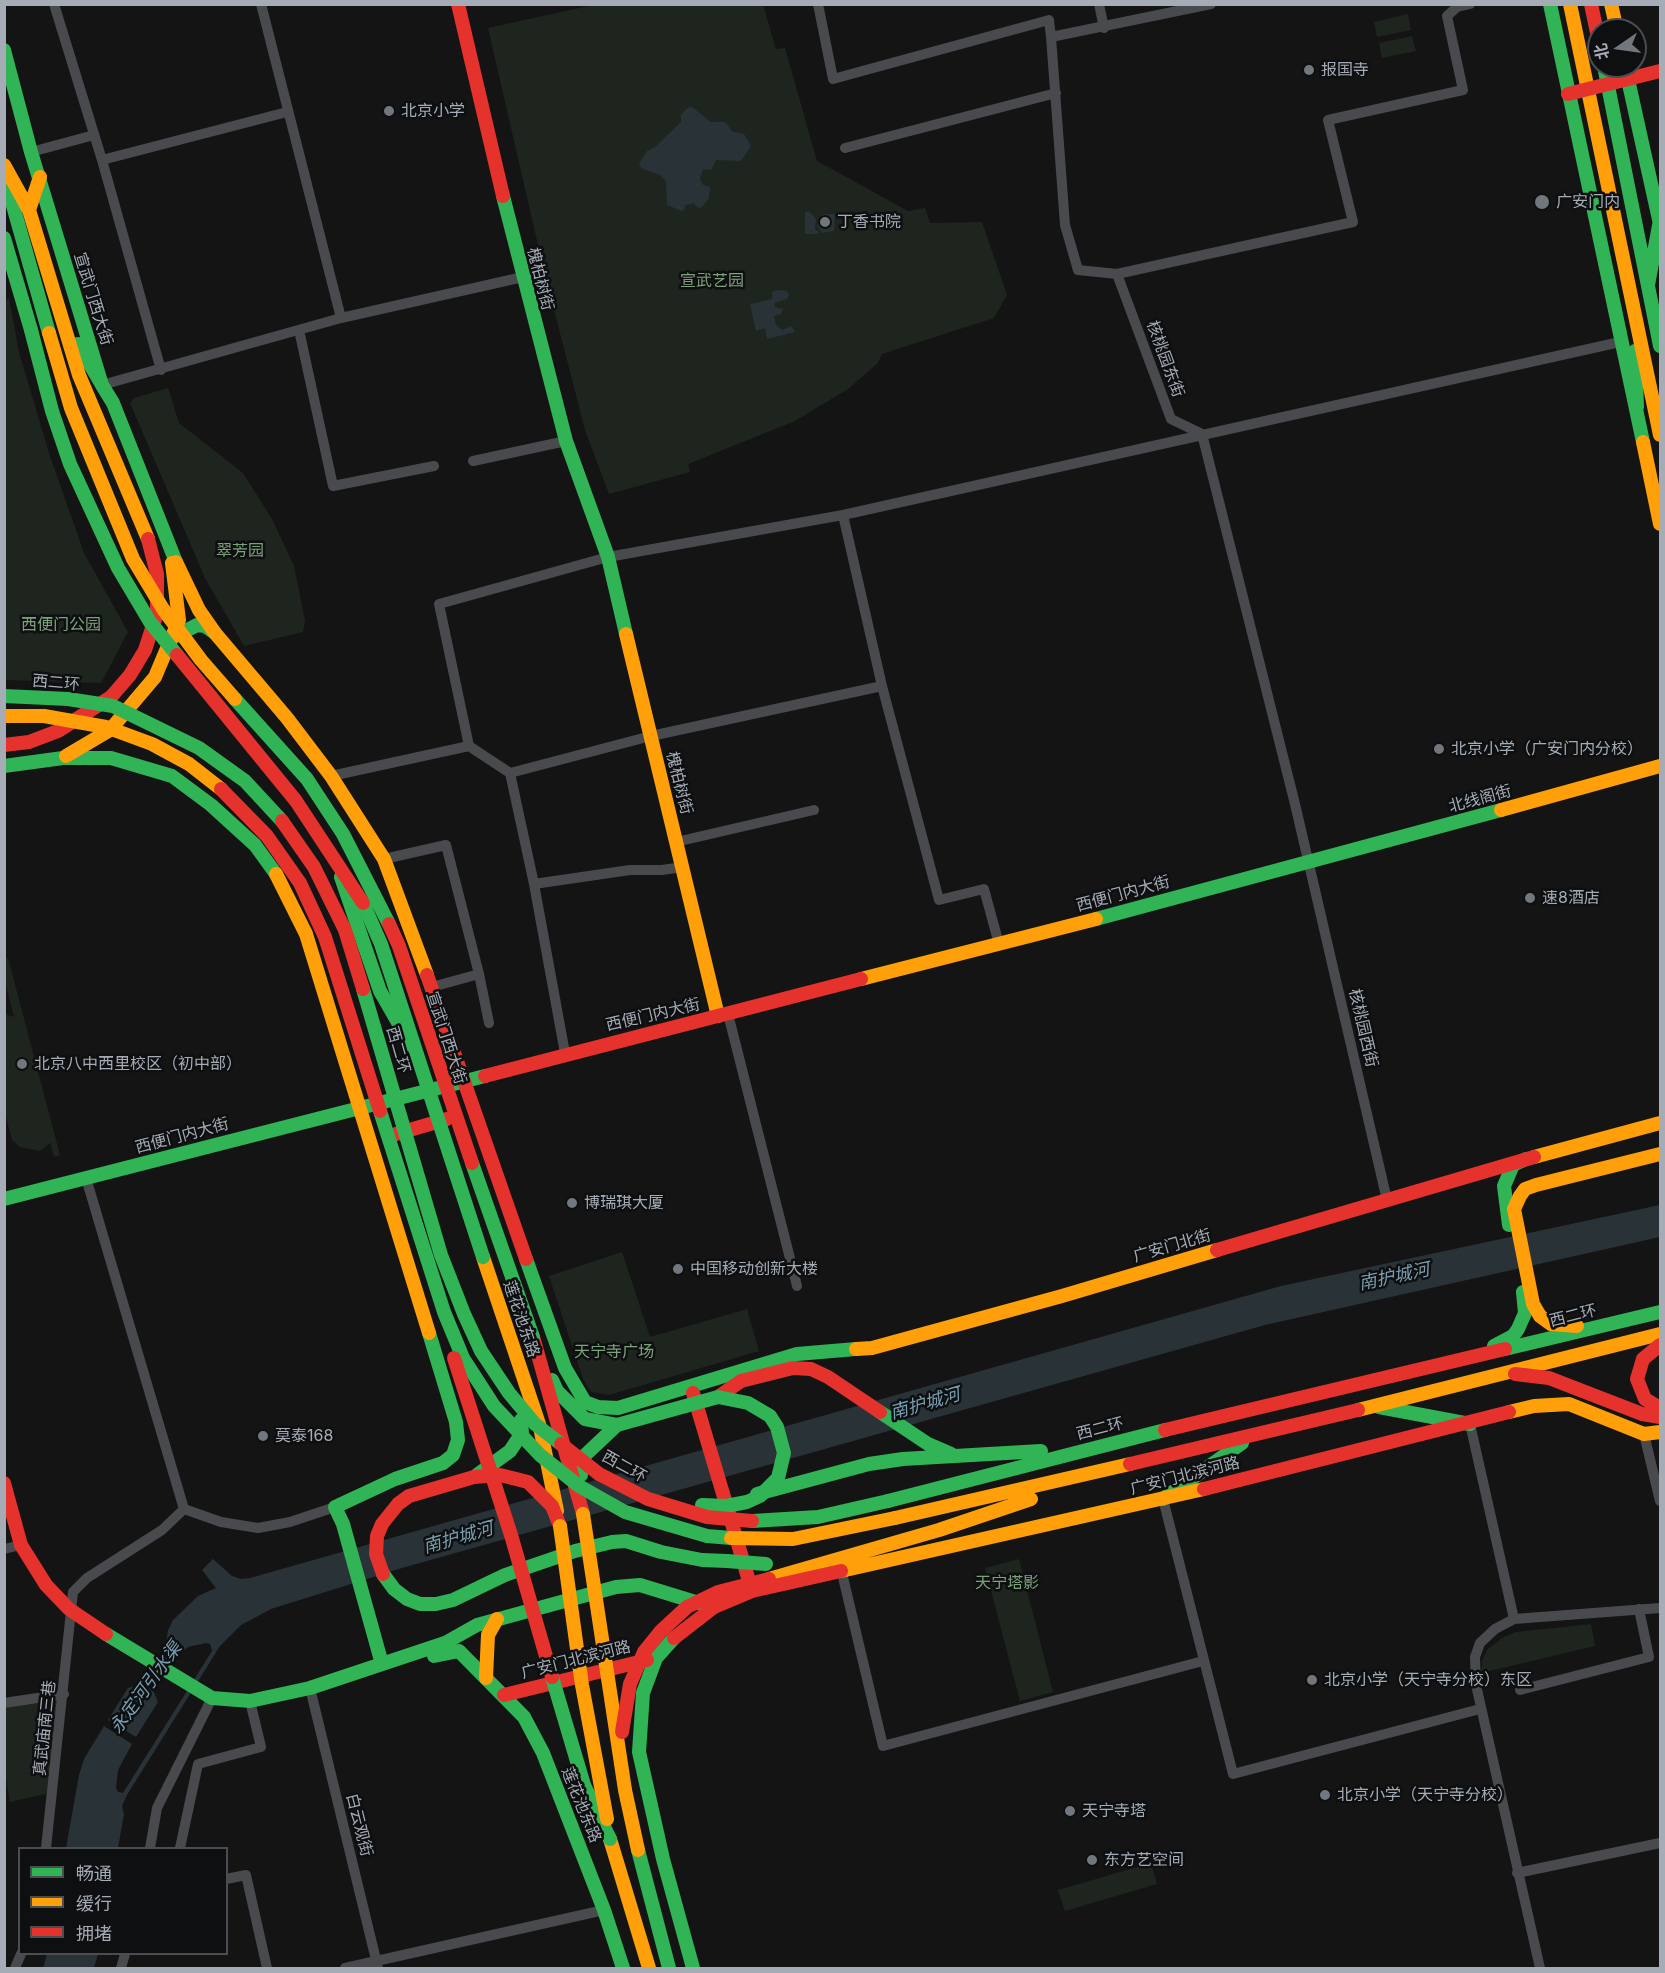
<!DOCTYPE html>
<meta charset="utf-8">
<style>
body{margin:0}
#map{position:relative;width:1665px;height:1973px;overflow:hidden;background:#141414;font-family:Inter,"Noto Sans SC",sans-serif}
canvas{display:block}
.frame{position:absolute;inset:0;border:6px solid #a5acb6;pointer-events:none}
.legend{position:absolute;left:18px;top:1847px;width:210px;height:108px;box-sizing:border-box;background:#0e0f10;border:2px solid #4a4e52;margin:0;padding:8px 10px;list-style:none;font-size:18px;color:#a5acb6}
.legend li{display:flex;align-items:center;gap:12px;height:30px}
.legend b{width:30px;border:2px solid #4a4e52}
.north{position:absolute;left:1587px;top:18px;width:60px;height:60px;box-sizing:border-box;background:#0e0f10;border:2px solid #4a4e52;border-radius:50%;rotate:257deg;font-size:16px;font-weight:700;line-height:24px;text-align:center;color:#a5acb6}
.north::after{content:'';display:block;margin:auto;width:21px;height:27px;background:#72777d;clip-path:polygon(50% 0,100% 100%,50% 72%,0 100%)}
</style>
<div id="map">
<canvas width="1665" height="1973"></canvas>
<div class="frame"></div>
<ul class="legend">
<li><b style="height:8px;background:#30b455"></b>畅通</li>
<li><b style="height:8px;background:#ff9f0a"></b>缓行</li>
<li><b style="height:8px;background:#e5322d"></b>拥堵</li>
</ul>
<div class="north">北</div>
</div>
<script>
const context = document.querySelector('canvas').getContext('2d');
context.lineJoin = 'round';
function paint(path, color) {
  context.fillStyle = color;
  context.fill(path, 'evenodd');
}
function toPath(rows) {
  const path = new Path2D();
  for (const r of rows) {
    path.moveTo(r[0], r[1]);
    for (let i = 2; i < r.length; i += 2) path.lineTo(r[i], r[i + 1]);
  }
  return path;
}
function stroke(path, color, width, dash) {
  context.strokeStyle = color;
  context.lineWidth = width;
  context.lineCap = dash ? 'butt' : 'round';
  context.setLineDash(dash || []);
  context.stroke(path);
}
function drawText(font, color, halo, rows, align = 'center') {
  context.font = font + ' Inter,"Noto Sans SC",sans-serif';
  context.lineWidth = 5;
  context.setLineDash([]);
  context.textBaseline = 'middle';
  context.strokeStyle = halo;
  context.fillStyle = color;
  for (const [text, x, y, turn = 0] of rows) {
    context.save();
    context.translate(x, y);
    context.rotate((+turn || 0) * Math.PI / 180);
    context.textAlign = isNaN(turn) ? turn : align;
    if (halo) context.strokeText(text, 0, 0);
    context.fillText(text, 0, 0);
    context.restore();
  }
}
paint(toPath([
 [593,5,763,5,776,49,785,48,817,161,908,211,925,208,930,223,982,222,1007,295,994,318,882,354,878,363,848,389,795,421,688,464,690,472,609,494,585,430,544,271,488,28],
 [1408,14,1411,30,1377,37,1374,22],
 [1412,36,1416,51,1382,58,1379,43],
 [9,298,19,352,49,453,84,553,128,632,101,683,5,680,4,302],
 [168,388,179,423,243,473,272,519,294,566,305,621,303,632,244,646,205,578,130,403,134,398],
 [8,958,60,1155,54,1157,50,1143,40,1151,20,1147,12,1140,5,1113,5,1014,14,1017,5,981,5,959],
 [622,1252,650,1337,747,1309,759,1351,609,1395,591,1392,583,1379,549,1276],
 [1019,1559,1053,1692,1020,1701,985,1568],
 [1591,1624,1595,1646,1481,1673,1482,1661,1487,1650,1502,1638,1516,1632],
 [64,1694,54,1792,10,1802,5,1772,4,1703],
 [1151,1863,1157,1884,1065,1911,1058,1890]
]), '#1e251e');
paint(toPath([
 [692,107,711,122,725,122,733,132,744,134,751,146,741,161,716,160,711,170,703,169,700,179,703,185,710,187,709,198,701,208,696,207,694,203,685,205,685,209,682,211,667,205,666,181,660,175,641,168,639,164,647,151,655,147,681,122,681,115,687,108],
 [809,211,816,219,815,229,819,232,817,234,805,234,805,212],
 [823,214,835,214,834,231,822,233,817,225,823,220,820,217],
 [777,290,787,291,789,295,787,299,774,303,775,307,783,309,781,314,774,316,776,325,782,330,792,326,795,332,767,339,765,328,756,331,750,304,772,299,772,292],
 [1660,1205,1660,1237,1265,1325,402,1568,271,1609,241,1625,220,1646,127,1795,122,1806,124,1814,118,1848,66,1848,79,1775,84,1759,104,1726,132,1744,118,1770,116,1788,118,1792,123,1793,212,1651,210,1644,206,1643,188,1647,179,1654,153,1690,158,1702,136,1737,108,1720,128,1688,142,1684,165,1649,168,1630,173,1620,198,1596,216,1588,202,1570,213,1559,232,1576,241,1579,250,1578,1281,1286],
 [47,1954,98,1954,94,1968,43,1968]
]), '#293337');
stroke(toPath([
 [54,4,102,160,161,370],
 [261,4,341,318],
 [818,4,833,79,1049,20,1051,37],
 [1099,4,1104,28],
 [1211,4,1051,37,1065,225,1078,270,1117,274,1171,419,1202,434,1295,804,1387,1200],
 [845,148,1056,93],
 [31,152,94,135],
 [102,160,287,112],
 [1117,274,1353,222,1328,120,1463,90,1447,16,1457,7,1470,4],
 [299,330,333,486,434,466],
 [102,385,341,318,532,275],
 [473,461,566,441],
 [843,515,882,686,939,900,984,889,999,944],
 [510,773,651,736,882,686],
 [331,776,469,746],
 [676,842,814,810],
 [384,859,446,845,479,974,489,1023],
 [534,884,630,870,662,870,683,867],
 [432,987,479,974],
 [728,1014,797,1286],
 [565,1053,534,884,510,773,469,746,439,604,608,557,843,515,1620,342],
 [86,1178,184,1509],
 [1470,1424,1514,1619,1495,1629,1480,1643,1475,1657,1476,1685,1540,1968],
 [1644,1434,1660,1501],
 [1163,1499,1233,1774,1480,1709],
 [184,1509,221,1522,258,1528,290,1522,335,1507],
 [4,1549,21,1545],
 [842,1573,883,1746,1203,1661],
 [1514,1619,1660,1608],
 [310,1688,378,1968],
 [1520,1690,1649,1657,1639,1609],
 [4,1703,64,1694],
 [46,1848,73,1592,87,1578,162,1530,184,1509],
 [150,1848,157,1808,212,1698],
 [180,1848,198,1764,261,1747,250,1701],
 [1517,1873,1660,1843],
 [226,1879,246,1875,267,1968],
 [15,1968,21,1954],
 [121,1968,125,1954],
 [345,1968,604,1910]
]), '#484a4d', 10);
stroke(toPath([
 [1550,4,1643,442],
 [4,50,31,152,102,385,113,403,176,562],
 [1604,66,1660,346],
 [1625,66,1660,224],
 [8,188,49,333],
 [503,196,566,441,608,557,626,634],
 [4,238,31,330],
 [1648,285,1660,220],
 [78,344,102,385],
 [1635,351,1637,407],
 [172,638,197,625,205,626,215,633],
 [4,766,63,758,111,758,172,776,211,805,255,845,276,874],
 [341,877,380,991,411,1045],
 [1096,919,1501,810],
 [4,1199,485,1076],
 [1509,1225,1504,1186,1513,1165,1526,1159],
 [526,1259,565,1368,585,1402,598,1407,618,1408,797,1354,856,1349],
 [1494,1346,1513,1336,1518,1329,1525,1313,1523,1292],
 [1505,1349,1660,1312],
 [552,1380,557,1391,585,1419,617,1425],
 [1379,1407,1470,1424],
 [880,1412,928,1444,951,1454],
 [477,1475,510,1451,522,1433,521,1420],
 [581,1475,581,1459,617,1425],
 [757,1494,869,1464,903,1459,1041,1451],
 [1163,1499,1242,1443],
 [888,1501,1165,1430],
 [383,1574,394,1589,407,1599,420,1604,436,1604,453,1600,505,1575,575,1551,612,1542,626,1541,661,1552,702,1560,727,1561],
 [106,1634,212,1698,250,1701,310,1688,445,1643,477,1625,616,1587,640,1585,702,1604],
 [674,1638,656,1658,643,1693,639,1752,663,1859,693,1968],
 [434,1656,459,1651,524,1717,543,1753,604,1910,623,1968],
 [382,1664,343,1524,335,1507,395,1479,443,1463,453,1455,458,1440,456,1422,429,1333],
 [638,1850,669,1968]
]), '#30b455', 14);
stroke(toPath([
 [1570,4,1660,435],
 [1611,4,1617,30],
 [4,165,29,210,79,375,148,539],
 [29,210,40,177],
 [1643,442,1660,524],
 [176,562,199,610,215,633,287,718,331,776,384,859,427,975],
 [626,634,718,1016],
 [66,756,110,730,155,677,179,620,172,563],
 [1501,810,1660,766],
 [276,874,306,934,429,1333],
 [861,979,1096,919],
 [1534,1157,1660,1123],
 [483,1257,540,1427,557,1511],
 [1577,1326,1551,1324,1540,1316,1533,1304,1514,1209,1520,1196,1525,1189,1536,1185,1660,1154],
 [856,1349,872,1348,1062,1296,1217,1250],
 [1358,1410,1660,1334],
 [1509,1412,1534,1406,1569,1404,1644,1434,1660,1432],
 [895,1518,1130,1464],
 [841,1571,1204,1489],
 [769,1579,939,1530,1031,1499],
 [486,1678,488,1635,497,1619],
 [610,1839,649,1968]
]), '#ff9f0a', 14);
stroke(toPath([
 [458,4,503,196],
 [1591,4,1599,42],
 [1568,94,1660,71],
 [4,745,29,742,58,731,111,697,130,675,145,650,157,613,157,574,148,539],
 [427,975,526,1259],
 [485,1076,861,979],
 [396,1134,447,1119],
 [1217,1250,1534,1157],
 [533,1337,583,1514],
 [1660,1345,1643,1359,1637,1379,1645,1399,1660,1408],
 [1515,1374,1549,1378,1642,1414,1660,1417],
 [693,1393,752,1591],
 [718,1397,741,1381,793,1368,811,1369,828,1377,880,1412],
 [1165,1430,1505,1349],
 [1130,1464,1358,1410],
 [4,1483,21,1545,46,1585,69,1609,106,1634],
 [1204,1489,1509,1412],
 [383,1574,376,1554,377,1536,382,1524,398,1504,409,1496,474,1477,500,1475,528,1482,552,1506,560,1526],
 [674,1638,714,1607,752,1591,841,1571],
 [504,1695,647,1660]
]), '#e5322d', 14);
stroke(toPath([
 [31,330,52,411,70,464,118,568,150,622,177,655],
 [4,696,68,699,113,706,199,748,245,781,282,821],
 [235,699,307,779,343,834,389,924],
 [363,903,381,944,483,1257],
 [363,989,441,1255,464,1314,481,1351,509,1393,535,1424,561,1444],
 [380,1111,444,1312,463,1358,494,1406,540,1455,579,1486,625,1512,707,1536,731,1538],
 [472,1163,533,1337],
 [617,1425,718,1397,748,1403,770,1416,777,1427,784,1453,778,1478,760,1496,747,1502,726,1506,702,1505],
 [752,1521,818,1517,888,1501],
 [727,1561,766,1564],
 [552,1677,584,1785,610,1839]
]), '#30b455', 14);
stroke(toPath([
 [49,333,71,408,133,559,163,609,201,660,235,699],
 [4,716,44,716,106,727,152,744,189,764,221,789],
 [583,1514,625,1790,638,1850],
 [560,1526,582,1685,607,1819],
 [731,1538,793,1539,895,1518]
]), '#ff9f0a', 14);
stroke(toPath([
 [177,655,296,801,363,903],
 [221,789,267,836,300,883,325,937,380,1111],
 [282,821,314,867,345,930,363,989],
 [389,924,399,946,472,1163],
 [454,1358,511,1535,552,1677],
 [561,1444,599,1474,648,1499,707,1517,752,1521],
 [622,1732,630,1684,644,1652,661,1631,687,1607,718,1592,769,1579]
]), '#e5322d', 14);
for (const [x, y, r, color] of [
 [1309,70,6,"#72777d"],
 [389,111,6,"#72777d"],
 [1542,202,8,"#72777d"],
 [825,222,6,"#72777d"],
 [1439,749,6,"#72777d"],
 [1530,898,6,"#72777d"],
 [22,1064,6,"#72777d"],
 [572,1203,6,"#72777d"],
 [678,1269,6,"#72777d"],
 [263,1436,6,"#72777d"],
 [1312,1680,6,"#72777d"],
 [1325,1795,6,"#72777d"],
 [1070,1811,6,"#72777d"],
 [1092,1860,6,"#72777d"]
]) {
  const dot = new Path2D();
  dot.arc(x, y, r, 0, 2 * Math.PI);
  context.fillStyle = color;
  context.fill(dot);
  stroke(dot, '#0e0f10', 2);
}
drawText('16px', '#a5acb6', '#0e0f10', [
 ["报国寺",1321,70],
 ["北京小学",401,111],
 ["广安门内",1556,202],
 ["丁香书院",837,222],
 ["北京小学（广安门内分校）",1451,749],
 ["速8酒店",1542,898],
 ["北京八中西里校区（初中部）",34,1064],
 ["博瑞琪大厦",584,1203],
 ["中国移动创新大楼",690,1269],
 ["莫泰168",275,1436],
 ["北京小学（天宁寺分校）东区",1324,1680],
 ["北京小学（天宁寺分校）",1337,1795],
 ["天宁寺塔",1082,1811],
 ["东方艺空间",1104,1860]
], 'left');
drawText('16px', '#a5acb6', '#0e0f10', [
 ["槐柏树街",540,279,76],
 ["宣武门西大街",93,299,73],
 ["核桃园东街",1165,359,70],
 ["西二环",56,683,5],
 ["槐柏树街",679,783,76],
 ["北线阁街",1480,799,-15],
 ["西便门内大街",1123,894,-15],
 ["西便门内大街",653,1015,-13],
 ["核桃园西街",1363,1028,77],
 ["宣武门西大街",446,1038,72],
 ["西二环",398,1050,74],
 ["西便门内大街",182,1136,-15],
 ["广安门北街",1172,1246,-16],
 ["西二环",1573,1316,-14],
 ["莲花池东路",521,1319,71],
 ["西二环",1100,1429,-14],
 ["西二环",624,1467,29],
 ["广安门北滨河路",1185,1476,-14],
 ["广安门北滨河路",576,1660,-14],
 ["真武庙南三巷",45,1728,-84],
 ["莲花池东路",581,1805,68],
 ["白云观街",359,1825,76]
]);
drawText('16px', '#7da27b', '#0e0f10', [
 ["宣武艺园",712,281],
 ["翠芳园",240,551],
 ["西便门公园",61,625],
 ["天宁寺广场",614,1352],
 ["天宁塔影",1007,1583]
]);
drawText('italic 18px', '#7a9fb2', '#0e0f10', [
 ["南护城河",1394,1277,-12],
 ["南护城河",925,1404,-16],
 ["南护城河",458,1538,-16],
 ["永定河引水渠",146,1688,-54]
]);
</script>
